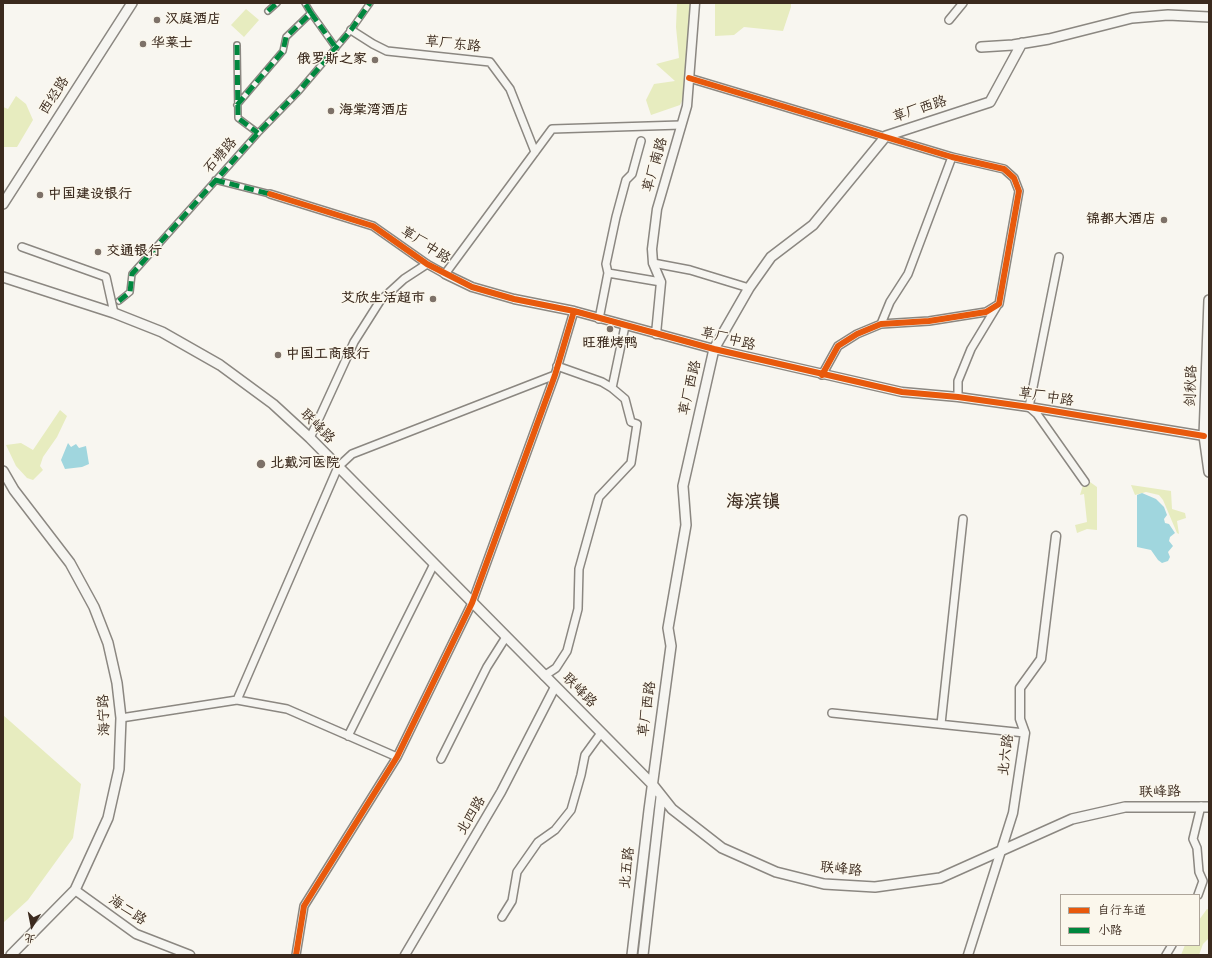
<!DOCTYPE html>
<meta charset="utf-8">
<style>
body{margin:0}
#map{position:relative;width:1212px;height:958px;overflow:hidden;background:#f8f6f0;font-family:"Architects Daughter","LXGW WenKai TC",sans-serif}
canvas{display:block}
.frame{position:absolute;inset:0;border:4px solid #3b2a1e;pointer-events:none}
.legend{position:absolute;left:1060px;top:894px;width:140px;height:52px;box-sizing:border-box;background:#fbf7ec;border:1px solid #aea59a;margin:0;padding:5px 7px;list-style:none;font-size:12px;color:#3b2a1e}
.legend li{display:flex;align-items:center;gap:8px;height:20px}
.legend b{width:20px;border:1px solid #aea59a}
.north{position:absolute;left:12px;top:906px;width:40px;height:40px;-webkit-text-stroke:3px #fbf7ec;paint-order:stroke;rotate:190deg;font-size:11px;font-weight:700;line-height:16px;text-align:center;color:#3b2a1e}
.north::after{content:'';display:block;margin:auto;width:14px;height:18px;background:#3b2a1e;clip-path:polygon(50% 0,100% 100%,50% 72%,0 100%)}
</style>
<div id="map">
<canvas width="1212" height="958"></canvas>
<div class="frame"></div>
<ul class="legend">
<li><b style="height:5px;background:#e8590c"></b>自行车道</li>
<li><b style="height:5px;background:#00873e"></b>小路</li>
</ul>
<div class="north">北</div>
</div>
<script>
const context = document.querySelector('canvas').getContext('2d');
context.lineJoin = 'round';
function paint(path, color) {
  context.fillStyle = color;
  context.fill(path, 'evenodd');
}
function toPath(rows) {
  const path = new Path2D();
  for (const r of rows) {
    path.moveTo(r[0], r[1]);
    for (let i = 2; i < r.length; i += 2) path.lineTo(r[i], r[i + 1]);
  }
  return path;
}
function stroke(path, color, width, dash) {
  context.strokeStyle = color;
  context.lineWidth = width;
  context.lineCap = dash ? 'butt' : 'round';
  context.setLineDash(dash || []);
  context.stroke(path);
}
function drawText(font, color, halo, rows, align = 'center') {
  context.font = font + ' "Architects Daughter","LXGW WenKai TC",sans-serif';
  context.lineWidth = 3;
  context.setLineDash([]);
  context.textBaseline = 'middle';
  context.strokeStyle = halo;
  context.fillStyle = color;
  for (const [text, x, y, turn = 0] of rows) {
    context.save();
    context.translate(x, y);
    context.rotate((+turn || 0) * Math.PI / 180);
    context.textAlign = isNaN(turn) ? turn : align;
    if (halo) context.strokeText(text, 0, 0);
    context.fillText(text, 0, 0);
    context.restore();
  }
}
paint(toPath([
 [677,3,692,3,684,97,680,105,651,115,646,100,654,84,675,81,656,64,679,58,676,27],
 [715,3,791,3,791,7,783,31,744,27,734,35,715,36],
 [246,9,259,20,244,37,231,25],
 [16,96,26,104,33,120,17,147,3,147,3,107,8,109],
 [60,410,67,416,57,437,43,457,40,466,43,470,33,480,27,478,16,466,6,445,21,443,33,450],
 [1090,482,1097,487,1097,530,1087,529,1077,533,1075,525,1087,522,1084,494,1080,495,1083,485],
 [1131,485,1171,491,1172,509,1185,513,1186,518,1177,521,1179,534,1177,533,1163,500,1159,495,1146,492,1135,495],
 [3,715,81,784,73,838,28,900,3,923],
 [1207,909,1209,910,1209,938,1203,944,1199,955,1181,955,1185,945,1199,945,1199,920]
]), '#e7ecbf');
paint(toPath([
 [68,443,71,447,76,444,79,448,86,446,89,464,82,467,65,469,61,460],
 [1142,493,1156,499,1164,507,1167,515,1164,519,1165,523,1169,524,1175,533,1170,537,1169,541,1173,546,1168,552,1170,557,1168,561,1162,563,1158,560,1151,550,1137,547,1137,495]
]), '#a0d6de');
const pedestrian = toPath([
 [268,11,277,3],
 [311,13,336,48],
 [237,45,238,118,258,133],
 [237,105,283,51,286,37,311,13,305,3],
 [215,180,270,194],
 [119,301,130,292,132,274,258,133,299,91,351,30,370,3]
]);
const minor = toPath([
 [949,20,963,3],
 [351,30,373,44,387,51,490,62,510,89,535,152],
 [689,78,952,157,1004,169,1014,178,1019,191,999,304,986,312,929,321,881,324,857,334,838,346,822,375],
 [270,194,373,226,427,264,445,274,552,129,681,125],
 [22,247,106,277,114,313],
 [1059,257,1029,407,1037,414,1085,482],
 [653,263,690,270,749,288],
 [608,273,661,282],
 [599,319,608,273,606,264,616,217,626,180,632,174,641,141],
 [881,324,890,302,908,274,952,157],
 [612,388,625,326],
 [958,397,958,381,971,349,997,306],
 [310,438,354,342,380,301,404,279,427,264],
 [544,676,556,668,567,651,578,609,579,569,599,497,631,463,637,424,631,422,625,399,612,388,602,382,557,366],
 [237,700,338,467,352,454,555,375],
 [832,713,1025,733],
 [121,718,237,700,287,709,397,757],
 [941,724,963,519],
 [348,736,434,564],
 [441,759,487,667,506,637],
 [1198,895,1203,881,1199,872,1197,848,1193,839,1201,806],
 [502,917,512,901,517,872,538,842,555,830,571,810,581,775,585,755,601,733],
 [296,955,304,906,397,757,472,603,555,375,574,311],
 [1166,955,1172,945]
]);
const tertiary = toPath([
 [445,274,472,287,514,299,574,311,714,349,902,392,958,397,1029,407,1204,436],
 [656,334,661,282,653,263,652,249,657,209,687,106,695,3],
 [75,890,136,934,190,955],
 [405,955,501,792,555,687],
 [968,955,1013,813,1025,733,1020,719,1020,688,1041,659,1056,536]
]);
const secondary = toPath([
 [981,47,1013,45,1049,39,1132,18,1168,15,1209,17],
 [3,204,132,3],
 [3,277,114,313,162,332,220,365,273,404,310,438,653,785,672,809,722,848,776,872,824,884,875,887,940,878,1072,819,1125,807,1209,807],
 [1209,300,1204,436,1209,472],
 [3,471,14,490,70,563,94,607,108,643,117,683,121,718,119,769,108,818,75,890,11,955],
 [632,955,649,810,671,646,668,628,686,525,683,486,714,349,749,288,771,257,813,225,886,136,990,102,1022,43],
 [643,955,661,797]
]);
stroke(pedestrian, '#8b8781', 8);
stroke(minor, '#8b8781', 10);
stroke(tertiary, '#8b8781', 11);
stroke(secondary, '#8b8781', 12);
stroke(pedestrian, '#f6f5f1', 5);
stroke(minor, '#f6f5f1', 7);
stroke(tertiary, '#f6f5f1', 8);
stroke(secondary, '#f6f5f1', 9);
stroke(toPath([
 [268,11,277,3],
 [311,13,336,48],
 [237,45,238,118,258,133],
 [237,105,283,51,286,37,311,13,305,3],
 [215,180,270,194],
 [119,301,130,292,132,274,258,133,299,91,351,30,370,3]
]), '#00873e', 5, [10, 5]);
stroke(toPath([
 [689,78,952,157,1004,169,1014,178,1019,191,999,304,986,312,929,321,881,324,857,334,838,346,822,375],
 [270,194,373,226,427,264,472,287,514,299,574,311,714,349,902,392,958,397,1029,407,1204,436],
 [296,955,304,906,397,757,472,603,555,375,574,311]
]), '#e8590c', 6);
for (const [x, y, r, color] of [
 [157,20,4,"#7d7168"],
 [143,44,4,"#7d7168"],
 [375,60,4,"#7d7168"],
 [331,111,4,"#7d7168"],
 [40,195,4,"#7d7168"],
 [1164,220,4,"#7d7168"],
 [98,252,4,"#7d7168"],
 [433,299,4,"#7d7168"],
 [610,329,4,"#7d7168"],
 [278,355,4,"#7d7168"],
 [261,464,5,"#7d7168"]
]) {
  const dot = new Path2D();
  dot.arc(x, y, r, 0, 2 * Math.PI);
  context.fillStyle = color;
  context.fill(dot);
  stroke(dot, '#fbf7ec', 1.5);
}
drawText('bold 14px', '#3b2a1e', '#fbf7ec', [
 ["汉庭酒店",165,20],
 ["华莱士",151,44],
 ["俄罗斯之家",367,60,"right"],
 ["海棠湾酒店",339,111],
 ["中国建设银行",48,195],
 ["锦都大酒店",1156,220,"right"],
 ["交通银行",106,252],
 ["艾欣生活超市",425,299,"right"],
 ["旺雅烤鸭",610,344,"center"],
 ["中国工商银行",286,355],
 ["北戴河医院",270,464]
], 'left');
drawText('14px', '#3b2a1e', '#fbf7ec', [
 ["草厂东路",453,45,6],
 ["西经路",55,96,-57],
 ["草厂西路",920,110,-18],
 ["石塘路",221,156,-48],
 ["草厂南路",656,165,-74],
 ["草厂中路",425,246,33],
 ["草厂中路",728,340,14],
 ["剑秋路",1192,386,-88],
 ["草厂西路",691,388,-77],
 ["草厂中路",1046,398,9],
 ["联峰路",317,427,45],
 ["联峰路",579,691,45],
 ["草厂西路",648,709,-82],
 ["海宁路",105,715,-92],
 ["北六路",1007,755,-83],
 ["联峰路",1160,793,-1],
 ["北四路",472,816,-59],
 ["北五路",628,868,-84],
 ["联峰路",841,870,6],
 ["海二路",127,911,34]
]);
drawText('bold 18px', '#3b2a1e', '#fbf7ec', [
 ["海滨镇",753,503]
]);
</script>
